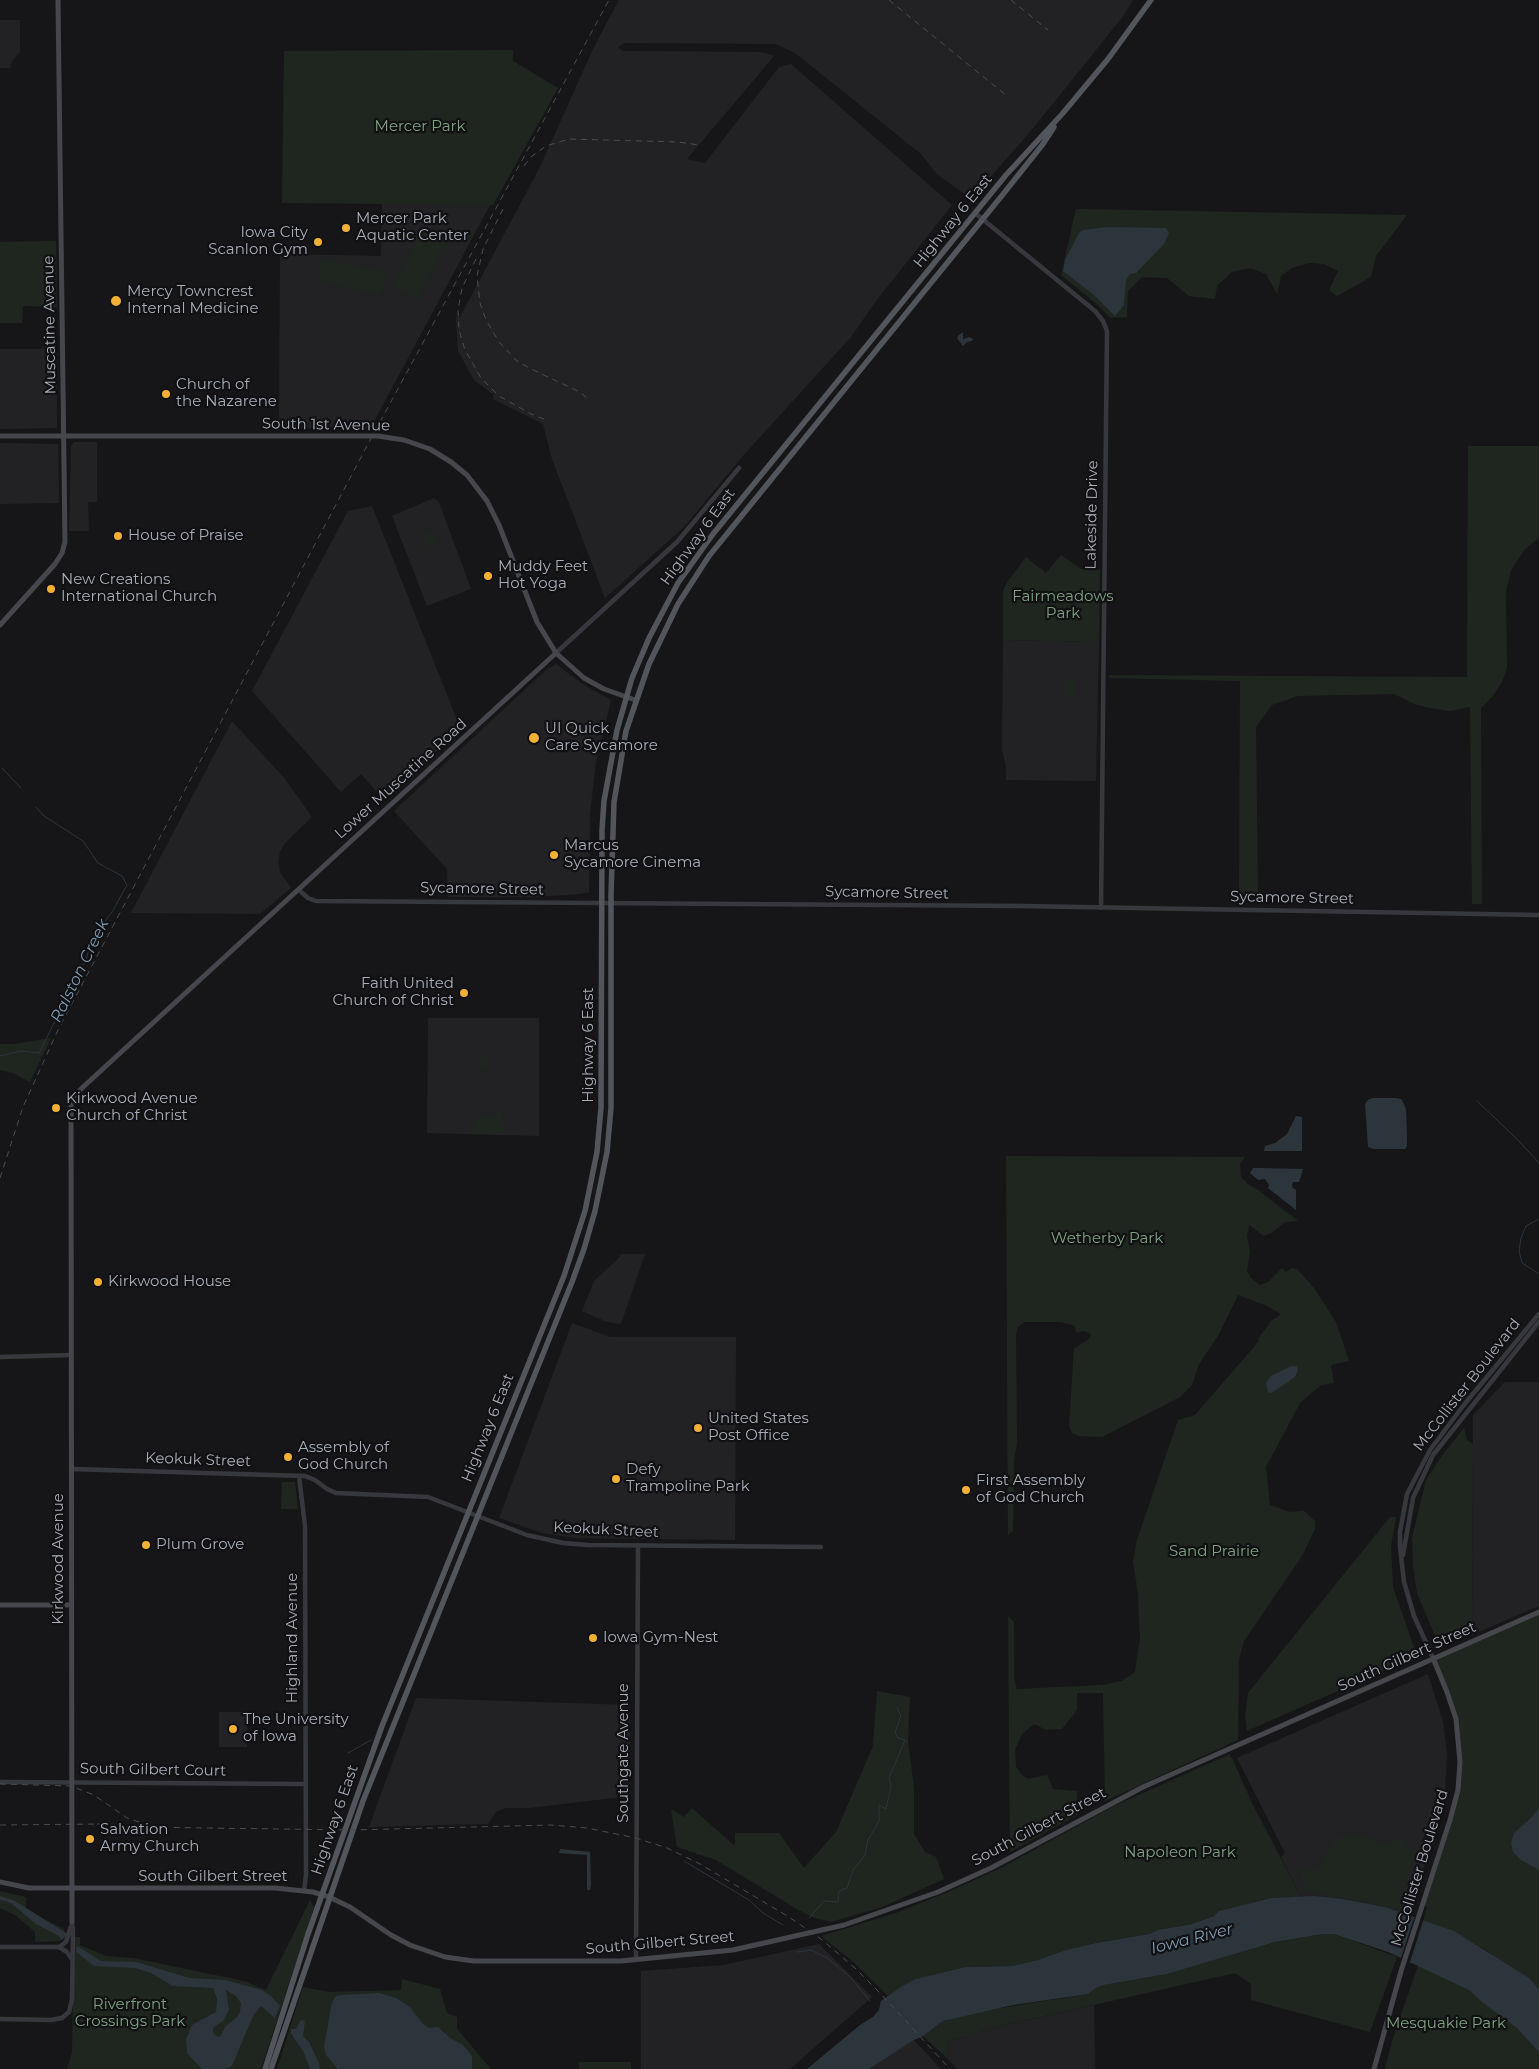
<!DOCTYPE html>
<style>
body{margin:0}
canvas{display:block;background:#161618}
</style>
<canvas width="1539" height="2069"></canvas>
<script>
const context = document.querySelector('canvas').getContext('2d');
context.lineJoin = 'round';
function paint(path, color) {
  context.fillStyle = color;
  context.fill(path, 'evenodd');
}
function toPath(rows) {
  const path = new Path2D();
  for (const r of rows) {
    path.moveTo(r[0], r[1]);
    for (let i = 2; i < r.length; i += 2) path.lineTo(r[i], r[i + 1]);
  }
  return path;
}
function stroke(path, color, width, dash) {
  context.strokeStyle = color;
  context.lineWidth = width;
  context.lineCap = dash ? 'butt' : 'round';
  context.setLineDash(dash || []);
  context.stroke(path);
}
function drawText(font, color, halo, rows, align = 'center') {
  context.font = font + ' Montserrat,sans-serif';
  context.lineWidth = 4.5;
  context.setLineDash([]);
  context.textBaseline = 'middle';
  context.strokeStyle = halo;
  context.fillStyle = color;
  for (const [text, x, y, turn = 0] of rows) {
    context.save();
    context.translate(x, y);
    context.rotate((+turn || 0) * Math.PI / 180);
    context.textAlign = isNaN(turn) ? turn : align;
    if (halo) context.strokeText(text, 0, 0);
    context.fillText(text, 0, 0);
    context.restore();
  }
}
paint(toPath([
 [619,0,1133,0,1124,15,1088,60,1030,132,971,199,937,174,921,154,795,53,776,44,624,43,618,47,622,51,761,52,774,56,687,159,705,163,779,67,791,64,952,205,876,301,851,337,741,458,684,527,605,598,552,459,543,424,493,399,494,395,474,380,458,351,456,317,460,317,539,169,594,47],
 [0,20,20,20,20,52,12,61,10,68,0,68],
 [382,203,490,205,370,429,279,428,280,254,381,256],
 [0,349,57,349,57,428,0,429],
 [74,442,97,442,97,502,88,502,89,531,69,531,71,446],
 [0,443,58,444,59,503,0,504],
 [434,498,439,502,471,589,427,606,392,516],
 [372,506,457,720,459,731,383,799,361,774,341,792,252,691,348,511],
 [1003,640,1099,642,1096,781,1006,780,1006,766,1002,750],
 [556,664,581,683,611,700,596,762,590,813,589,892,580,894,535,897,448,897,447,869,394,811,545,671],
 [232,721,285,779,312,817,285,843,280,852,278,862,280,872,291,888,260,914,131,913],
 [428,1018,539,1018,539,1136,427,1133],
 [621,1254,645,1254,621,1324,607,1322,582,1311,594,1281,619,1258],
 [572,1323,610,1337,736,1337,735,1540,575,1538,542,1533,499,1518],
 [1505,1382,1539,1382,1539,1606,1472,1635,1473,1415],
 [1428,1674,1443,1722,1447,1753,1445,1789,1438,1825,1408,1916,1385,1907,1343,1899,1301,1897,1281,1857,1285,1853,1237,1758],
 [416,1698,630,1705,630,1796,529,1808,506,1808,496,1812,488,1824,369,1827],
 [219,1712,247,1712,247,1747,219,1747],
 [819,1944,872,1997,790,2069,641,2069,641,1971,724,1965],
 [1094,2005,1095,2069,957,2069,948,2059,947,2042,996,2027],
 [914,2040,941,2069,869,2069,881,2061]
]), '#222225');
paint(toPath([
 [513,50,513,61,558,88,493,205,282,203,284,51],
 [1076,209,1407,215,1376,256,1371,277,1337,296,1329,290,1338,271,1324,264,1309,263,1292,268,1281,276,1277,294,1266,274,1250,268,1232,272,1217,286,1215,299,1189,296,1167,278,1142,277,1128,291,1127,317,1110,318,1098,305,1061,275],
 [422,230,447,243,417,300,392,287],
 [56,241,57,307,23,306,22,323,0,323,0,242],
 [322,258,386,272,381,295,317,281],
 [1468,446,1539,446,1539,538,1525,549,1511,570,1506,591,1507,668,1502,682,1492,697,1481,708,1482,904,1472,904,1470,707,1450,711,1430,708,1414,704,1394,694,1297,696,1272,705,1256,727,1258,896,1239,898,1240,681,1109,678,1109,675,1467,677],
 [431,531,437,544,427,547,422,535],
 [1061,555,1081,569,1100,570,1099,642,1003,640,1003,591,1008,581,1026,557,1046,573],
 [1064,680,1076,680,1076,696,1064,696],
 [51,1038,30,1082,13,1073,0,1070,0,1044,14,1044],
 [485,1055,488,1056,489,1061,487,1070,481,1071,478,1066,479,1061],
 [502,1112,505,1132,472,1133,473,1122,482,1117],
 [1006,1156,1245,1157,1240,1164,1241,1177,1249,1185,1258,1190,1298,1221,1285,1222,1271,1233,1264,1236,1249,1225,1247,1237,1250,1252,1247,1271,1251,1278,1260,1285,1268,1282,1282,1268,1286,1272,1292,1268,1297,1269,1314,1288,1336,1322,1349,1361,1331,1365,1334,1383,1321,1385,1300,1403,1266,1467,1270,1505,1289,1512,1304,1511,1315,1521,1315,1529,1302,1556,1244,1641,1239,1659,1238,1740,1105,1801,1103,1693,1077,1693,1077,1710,1062,1729,1046,1730,1034,1724,1022,1734,1015,1750,1016,1767,1022,1775,1028,1779,1047,1775,1053,1789,1077,1791,1077,1815,1010,1852,1008,1616,1014,1622,1014,1678,1017,1689,1102,1685,1122,1681,1135,1672,1140,1638,1139,1620,1138,1593,1133,1562,1137,1540,1178,1420,1195,1415,1259,1341,1258,1339,1271,1321,1281,1314,1265,1305,1238,1295,1219,1334,1199,1364,1192,1385,1180,1397,1102,1437,1078,1436,1072,1433,1069,1426,1074,1349,1090,1338,1091,1334,1084,1331,1076,1333,1075,1326,1061,1322,1024,1322,1018,1327,1016,1334,1017,1444,1014,1460,1013,1531,1008,1535],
 [1464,1428,1467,1440,1473,1444,1472,1633,1442,1645,1438,1643,1417,1593,1413,1566,1412,1538,1426,1480,1441,1457],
 [282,1482,295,1482,298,1509,281,1509],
 [1390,1517,1396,1517,1391,1546,1393,1587,1417,1656,1247,1731,1245,1717,1248,1693],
 [1539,1613,1539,1989,1484,1949,1438,1926,1423,1921,1427,1907,1423,1905,1450,1820,1459,1776,1456,1719,1433,1658],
 [877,1691,910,1697,908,1741,914,1788,914,1834,925,1852,936,1857,944,1879,882,1907,831,1922,812,1917,795,1908,716,1860,677,1847,671,1809,684,1817,692,1808,735,1846,735,1833,779,1833,804,1868,836,1832,873,1746],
 [1230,1754,1252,1803,1301,1897,1270,1898,1220,1911,1214,1916,1192,1924,1158,1930,1149,1934,1096,1943,1066,1950,1038,1960,1012,1966,966,1967,902,1986,888,1996,850,1959,821,1936,896,1913,948,1892,1001,1868,1114,1806],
 [1364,1834,1381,1845,1401,1838,1414,1853,1407,1880,1400,1897,1401,1909,1304,1891,1300,1869,1313,1871,1318,1868,1327,1850,1340,1836],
 [0,1891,26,1897,26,1910,64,1929,65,1935,60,1941,35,1942,35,1932,15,1915,0,1908],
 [310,1900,314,1907,261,2069,67,2069,72,2052,74,1937,80,1937,80,1945,106,1956,133,1958,244,1981,266,1990],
 [1323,1934,1334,1934,1397,1957,1370,2032,1251,2000,1251,1984,1235,1973,996,2027,947,2042,948,2059,923,2036,943,2021,976,2012,1088,1994,1096,1988,1104,1985,1167,1974,1275,1942],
 [1420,1960,1470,1986,1539,2046,1539,2069,1385,2069,1393,2038],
 [402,1979,440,1989,447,2013,457,2017,457,2029,491,2069,277,2069,303,1987,329,1992,401,1990],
 [579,2062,631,2062,631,2069,579,2069]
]), '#1e261f');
paint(toPath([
 [1106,227,1166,228,1169,233,1164,244,1136,273,1130,274,1126,280,1124,305,1115,316,1094,295,1063,271,1065,260,1079,233,1083,230],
 [963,332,963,339,969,337,973,339,972,341,967,342,963,346,957,338,959,335],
 [1373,1098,1395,1098,1401,1099,1403,1102,1406,1109,1407,1137,1407,1146,1405,1149,1374,1149,1368,1147,1365,1104,1368,1100],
 [1296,1116,1302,1117,1302,1151,1264,1151,1265,1146,1275,1143,1287,1134],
 [1259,1168,1303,1169,1299,1182,1293,1182,1292,1185,1293,1188,1296,1190,1296,1210,1268,1188,1269,1185,1265,1179,1258,1180,1250,1173,1253,1168],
 [1291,1366,1297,1366,1298,1370,1295,1377,1276,1390,1271,1393,1268,1392,1266,1383,1271,1376],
 [1539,1808,1539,1870,1521,1860,1513,1852,1511,1843,1514,1833,1532,1817],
 [560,1849,590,1852,591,1885,590,1890,587,1890,587,1855,559,1853],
 [0,1896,15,1901,66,1933,66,1935,62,1940,59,1936,36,1924,11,1903,0,1900],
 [1313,1896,1343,1899,1385,1907,1454,1931,1529,1978,1539,1989,1539,2052,1517,2028,1482,2002,1469,1990,1388,1952,1334,1934,1323,1934,1275,1942,1167,1974,1104,1985,1096,1988,1088,1994,1013,2005,943,2021,923,2036,914,2040,869,2069,807,2069,860,2025,873,2017,879,2010,881,2001,902,1986,916,1979,966,1967,1012,1966,1038,1960,1066,1950,1096,1943,1149,1934,1158,1930,1192,1924,1214,1916,1219,1911,1271,1898],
 [77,1946,101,1961,136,1962,190,1978,225,1980,262,1990,271,1996,280,2006,275,2018,261,2006,253,2016,232,2066,225,2069,202,2069,187,2053,186,2039,192,2025,216,2012,217,1999,213,1988,173,1986,151,1973,135,1968,94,1966,76,1952],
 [226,1990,236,1996,241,2003,240,2012,237,2017,225,2027,220,2037,216,2036,213,2033,213,2028,224,2020,229,2010],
 [379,1993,396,1998,410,2007,423,2024,429,2028,438,2027,450,2038,463,2045,472,2056,472,2069,338,2069,336,2067,326,2055,324,2047,332,2002,336,1996,341,1995],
 [301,2020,305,2021,303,2036,309,2042,319,2063,320,2069,310,2069,304,2053,291,2033,291,2029,296,2029]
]), '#2c353c');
paint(toPath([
 [1415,1915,1424,1918,1409,1965,1400,1961]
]), '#161618');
stroke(toPath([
 [2,768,21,788],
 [0,1056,21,1051,39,1053,86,960,92,938,112,912,127,885,122,876,98,863,83,841,44,816,36,807],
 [1477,1101,1518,1140,1539,1163],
 [1539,1219,1526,1226,1521,1238,1519,1251,1522,1263,1539,1274],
 [348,1753,371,1740],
 [684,1861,749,1900,763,1913,783,1925],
 [809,1918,824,1901,838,1902,839,1891,847,1888,853,1870,865,1855,868,1840,879,1821,879,1805,886,1809,891,1786,889,1778,905,1740,898,1738,895,1732,901,1716,897,1708],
 [797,1952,811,1950,827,1958,849,1976,870,2001]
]), '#2c353c', 1);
stroke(toPath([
 [975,213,1095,311,1103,321,1107,331,1101,908],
 [556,653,677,542,739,468],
 [299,890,308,898,316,901,1021,906,1539,915],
 [0,1357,71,1355],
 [71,1469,305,1476,315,1480,327,1489,336,1493,428,1497,527,1535,563,1543,588,1545,821,1547],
 [299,1476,305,1526,306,1875,304,1891],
 [1403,1555,1413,1498,1433,1455,1539,1322],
 [1433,1658,1414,1616,1404,1582,1400,1547,1400,1532,1407,1494,1430,1450,1463,1406,1539,1314],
 [0,1782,306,1784],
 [0,1947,59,1947,66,1942,71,1926],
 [59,1947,67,1952,71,1958],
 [636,1960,638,1545],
 [0,2019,51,2020,62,2018,69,2012,72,1999,73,1931,72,1922]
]), '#37383d', 4.5);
stroke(toPath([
 [0,436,378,436,404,440,430,449,451,462,467,475,487,501,499,525,537,622,556,653,584,678,604,689,635,700],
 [0,625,55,564,62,553,65,542,58,0],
 [0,1605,71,1605],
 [0,1882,29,1888,275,1888,313,1892,329,1897,350,1907,391,1935,410,1945,445,1957,474,1961,621,1961,733,1950,844,1925,938,1892,991,1868,1143,1787,1539,1612],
 [72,1922,71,1101,82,1088,556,653],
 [1374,2069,1401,1971,1450,1820,1458,1790,1460,1762,1456,1719,1447,1692,1433,1658]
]), '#45474d', 5);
stroke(toPath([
 [265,2069,308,1934,382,1726,564,1276,585,1211,597,1152,601,1108,602,830,604,801,617,730,632,678,649,638,678,583,713,534,1006,175,1063,113,1108,59,1151,0],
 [271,2069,363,1801,572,1282,584,1249,595,1211,607,1152,611,1108,611,895,614,802,626,731,649,664,678,604,709,556,1004,193,1043,144,1054,127]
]), '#53555c', 5.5);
stroke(toPath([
 [889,0,1007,96],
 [1011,0,1048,30],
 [524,166,531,157,546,146,569,139,678,142,699,145],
 [503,209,483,249,477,276,480,303,486,320,499,342,517,361,531,369,580,392,589,400],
 [476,259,462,288,458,310,459,330,465,350,481,378,499,396,531,414,549,421],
 [0,1178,23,1107,58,1030,368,444,609,0],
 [0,1784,71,1786,94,1795,127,1818,142,1823],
 [97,1824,136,1827,352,1830,551,1825,587,1828,636,1838,667,1848,700,1864,789,1917,821,1939,855,1968,880,1993,950,2069],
 [0,1825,103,1824]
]), '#4a4c52', 1, [6, 5]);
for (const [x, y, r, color] of [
 [346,228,5,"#f2b134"],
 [318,242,5,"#f2b134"],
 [116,301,6,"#f2b134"],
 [166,394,5,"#f2b134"],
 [118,536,5,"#f2b134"],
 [488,576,5,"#f2b134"],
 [51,589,5,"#f2b134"],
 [534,738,6,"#f2b134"],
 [554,855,5,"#f2b134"],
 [464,993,5,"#f2b134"],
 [56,1108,5,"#f2b134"],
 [98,1282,5,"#f2b134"],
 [698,1428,5,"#f2b134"],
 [288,1457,5,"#f2b134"],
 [616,1479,5,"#f2b134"],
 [966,1490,5,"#f2b134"],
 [146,1545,5,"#f2b134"],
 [593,1638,5,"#f2b134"],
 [233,1729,5,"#f2b134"],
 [90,1839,5,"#f2b134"]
]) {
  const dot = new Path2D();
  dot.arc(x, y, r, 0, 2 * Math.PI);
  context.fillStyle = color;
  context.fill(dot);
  stroke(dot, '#111113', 2);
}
drawText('15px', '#7fa381', '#111113', [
 ["Mercer Park",420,127],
 ["Fairmeadows",1063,597],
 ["Park",1063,614],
 ["Wetherby Park",1107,1239],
 ["Sand Prairie",1214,1552],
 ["Napoleon Park",1180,1853],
 ["Riverfront",130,2005],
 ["Crossings Park",130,2022],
 ["Mesquakie Park",1446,2024]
]);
drawText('15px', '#a8adb8', '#111113', [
 ["Mercer Park",356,219],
 ["Aquatic Center",356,236],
 ["Iowa City",308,233,"right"],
 ["Scanlon Gym",308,250,"right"],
 ["Mercy Towncrest",127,292],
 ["Internal Medicine",127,309],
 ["Church of",176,385],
 ["the Nazarene",176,402],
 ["House of Praise",128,536],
 ["Muddy Feet",498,567],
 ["Hot Yoga",498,584],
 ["New Creations",61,580],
 ["International Church",61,597],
 ["UI Quick",545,729],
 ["Care Sycamore",545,746],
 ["Marcus",564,846],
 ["Sycamore Cinema",564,863],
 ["Faith United",454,984,"right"],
 ["Church of Christ",454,1001,"right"],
 ["Kirkwood Avenue",66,1099],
 ["Church of Christ",66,1116],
 ["Kirkwood House",108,1282],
 ["United States",708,1419],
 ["Post Office",708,1436],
 ["Assembly of",298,1448],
 ["God Church",298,1465],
 ["Defy",626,1470],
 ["Trampoline Park",626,1487],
 ["First Assembly",976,1481],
 ["of God Church",976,1498],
 ["Plum Grove",156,1545],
 ["Iowa Gym-Nest",603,1638],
 ["The University",243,1720],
 ["of Iowa",243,1737],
 ["Salvation",100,1830],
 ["Army Church",100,1847]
], 'left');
drawText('15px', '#a8adb8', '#111113', [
 ["Highway 6 East",953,221,-51],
 ["Muscatine Avenue",50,325,-91],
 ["South 1st Avenue",326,425,1],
 ["Lakeside Drive",1092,515,-89],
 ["Highway 6 East",698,537,-54],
 ["Lower Muscatine Road",401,779,-42],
 ["Sycamore Street",482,889,1],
 ["Sycamore Street",887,893,1],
 ["Sycamore Street",1292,898,1],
 ["Highway 6 East",589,1045,-90],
 ["McCollister Boulevard",1467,1385,-52],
 ["Highway 6 East",488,1428,-68],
 ["Keokuk Street",198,1460,2],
 ["Keokuk Street",606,1530,3],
 ["Kirkwood Avenue",59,1559,-90],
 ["Highland Avenue",293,1638,-90],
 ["South Gilbert Street",1407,1657,-24],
 ["Southgate Avenue",624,1753,-90],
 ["South Gilbert Court",153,1770,1],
 ["Highway 6 East",335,1820,-71],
 ["South Gilbert Street",1039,1827,-28],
 ["McCollister Boulevard",1420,1868,-73],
 ["South Gilbert Street",213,1877],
 ["South Gilbert Street",660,1943,-5]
]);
drawText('italic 16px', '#7f9bb3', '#111113', [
 ["Ralston Creek",80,971,-64],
 ["Iowa River",1192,1939,-14]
]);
</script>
